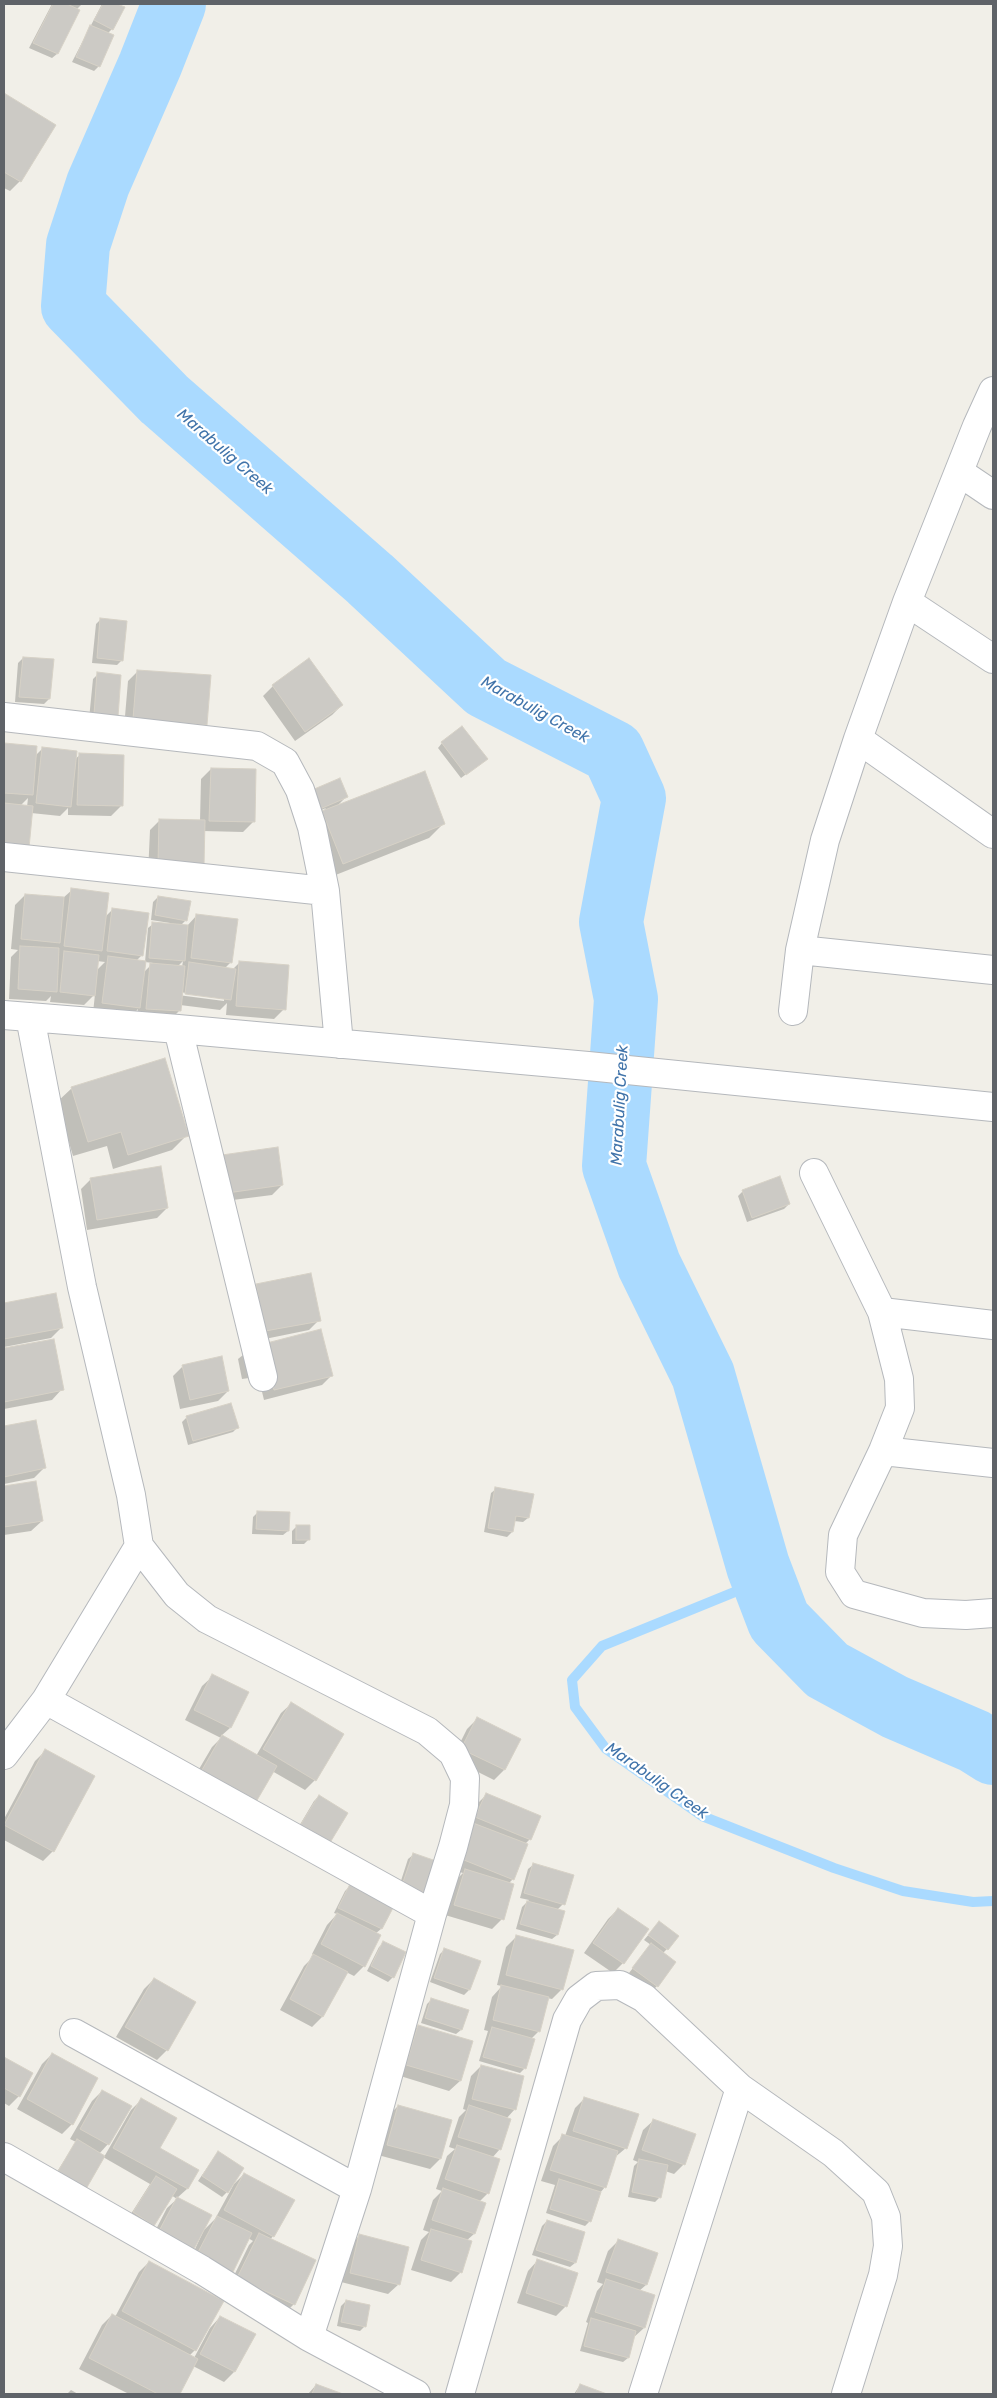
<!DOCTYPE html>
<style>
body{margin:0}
#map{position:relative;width:997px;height:2398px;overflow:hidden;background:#f1efe8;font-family:Rubik,sans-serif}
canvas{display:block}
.frame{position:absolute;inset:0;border:5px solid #5f6368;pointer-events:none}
</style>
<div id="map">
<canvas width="997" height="2398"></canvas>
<div class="frame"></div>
</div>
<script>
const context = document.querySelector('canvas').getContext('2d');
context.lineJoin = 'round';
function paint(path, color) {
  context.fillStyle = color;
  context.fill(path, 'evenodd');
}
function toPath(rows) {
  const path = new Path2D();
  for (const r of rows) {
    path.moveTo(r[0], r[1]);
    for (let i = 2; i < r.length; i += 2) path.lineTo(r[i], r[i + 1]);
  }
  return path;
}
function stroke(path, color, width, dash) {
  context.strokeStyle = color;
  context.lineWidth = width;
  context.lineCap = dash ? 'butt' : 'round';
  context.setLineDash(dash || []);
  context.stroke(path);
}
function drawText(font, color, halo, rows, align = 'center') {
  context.font = font + ' Rubik,sans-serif';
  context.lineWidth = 4.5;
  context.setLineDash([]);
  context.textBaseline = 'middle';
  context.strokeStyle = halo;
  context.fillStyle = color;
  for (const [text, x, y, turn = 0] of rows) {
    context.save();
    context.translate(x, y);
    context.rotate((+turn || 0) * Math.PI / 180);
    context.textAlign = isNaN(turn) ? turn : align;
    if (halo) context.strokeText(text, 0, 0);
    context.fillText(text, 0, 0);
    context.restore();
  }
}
paint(toPath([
 [52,4,82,4,76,10,78,11,57,54,52,58,29,48],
 [102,4,115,4,112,29,107,34,99,66,94,71,72,62],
 [4,95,54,125,20,181,10,191,4,188],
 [101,619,122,660,117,665,92,663,96,624],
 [23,658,49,699,44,704,15,702,18,663],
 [138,671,206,724,196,734,124,728,128,681],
 [98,674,117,716,89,719,93,679],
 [273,686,342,705,332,715,295,741,263,696],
 [442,743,481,763,461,778,438,748],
 [4,744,36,747,35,756,43,748,75,759,80,755,121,806,111,816,68,815,68,808,60,816,31,813,4,856],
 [28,798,27,807,20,806],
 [211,769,253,822,243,832,203,831,148,874,150,830,160,820,200,821,201,779],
 [308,796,346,797,337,806,444,823,429,838,328,878,308,827,326,808,315,813],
 [72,890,105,917,112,910,142,955,136,961,145,962,148,928,153,924,170,925,170,923,151,920,153,902,158,897,186,920,180,926,187,926,197,915,231,962,225,968,233,969,240,962,284,1009,274,1019,226,1015,227,1003,220,1010,180,1005,179,1011,169,1021,137,1018,138,1009,129,1018,93,1013,95,994,84,1005,50,1002,51,996,46,1001,9,999,11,957,18,950,11,949,15,905,25,895,63,898],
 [97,961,105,962,97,970],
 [183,961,182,967,177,967],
 [145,962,153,963,144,972],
 [179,992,224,998,224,1001,178,995],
 [72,1088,187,1135,172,1150,113,1169,107,1146,73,1156,57,1102],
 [212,1166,282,1185,272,1195,217,1202],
 [91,1179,167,1208,157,1218,87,1230,81,1189],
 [743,1191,789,1204,784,1209,747,1222,738,1196],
 [256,1285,319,1320,309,1330,255,1341,246,1295],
 [55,1294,61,1328,51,1338,4,1347,4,1304],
 [53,1340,62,1389,52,1400,4,1409,4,1349],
 [250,1353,254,1374,249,1378,242,1379,238,1359,243,1355],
 [253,1355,332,1375,322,1385,264,1400],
 [183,1366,228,1391,218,1401,180,1409,173,1376],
 [187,1417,237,1428,233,1432,188,1445,182,1422],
 [35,1421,44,1468,34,1478,4,1484,4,1427],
 [35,1482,42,1521,31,1531,4,1535,4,1487],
 [496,1489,528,1518,523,1522,514,1521,512,1532,507,1537,484,1532,491,1493],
 [258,1512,288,1531,283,1535,252,1534,253,1517],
 [296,1527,309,1539,304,1544,292,1544,292,1531],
 [213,1676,230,1728,221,1736,256,1756,281,1713,292,1703,343,1734,315,1780,305,1790,272,1771,255,1801,192,1781,212,1747,221,1738,185,1720,202,1686],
 [477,1719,519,1739,504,1770,494,1780,452,1759,467,1729],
 [45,1751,53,1851,43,1861,4,1840,4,1819,35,1761],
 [486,1795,530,1839,525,1844,513,1879,508,1884,502,1919,492,1929,445,1915,455,1881,463,1873,450,1869,476,1805],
 [319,1796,347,1813,295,1833,314,1801],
 [413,1855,437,1863,422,1898,398,1890,408,1859],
 [533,1865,563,1904,557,1910,557,1935,552,1939,516,1929,522,1907,529,1900,520,1898,528,1869],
 [350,1886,392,1907,381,1929,375,1934,364,1966,354,1976,346,1972,322,2017,312,2027,280,2010,304,1966,314,1956,312,1954,327,1925,337,1914,334,1913,345,1891],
 [618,1909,623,1963,613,1973,584,1953,608,1919],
 [655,1927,667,1949,663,1953,657,1986,652,1991,629,1973,651,1945,644,1940],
 [516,1937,562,1989,552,1999,547,1998,539,2031,531,2039,525,2068,520,2073,479,2061,488,2031,484,2030,492,1997,502,1986,497,1985,506,1947],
 [384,1943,393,1977,388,1982,367,1971,379,1947],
 [445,1949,469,1990,464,1995,430,1982,440,1954],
 [154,1979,167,2050,157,2060,116,2037,144,1989],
 [432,1999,467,2011,461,2030,456,2034,421,2023,427,2004],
 [418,2026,471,2042,460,2081,449,2091,397,2075,408,2037],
 [52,2054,72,2124,62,2134,17,2109,42,2064],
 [4,2059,32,2073,19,2096,9,2106,4,2103],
 [481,2066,515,2109,506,2119,500,2149,492,2158,488,2193,479,2202,484,2204,474,2234,466,2241,461,2272,451,2282,411,2270,421,2240,429,2232,423,2230,433,2200,442,2191,436,2189,447,2156,455,2149,449,2147,459,2117,466,2110,463,2109,471,2076],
 [102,2091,130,2106,108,2144,99,2154,104,2157,131,2110,141,2100,158,2149,197,2170,187,2189,177,2198,193,2248,183,2258,150,2241,167,2208,177,2199,171,2195,148,2230,129,2217,150,2184,103,2157,53,2178,76,2142,70,2139,92,2101],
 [585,2098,626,2148,614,2158,605,2187,600,2193,590,2221,585,2226,546,2213,555,2185,541,2181,553,2146,563,2136,565,2136,575,2108],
 [398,2106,451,2121,440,2159,430,2169,378,2155,388,2116],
 [654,2120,684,2164,674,2174,665,2171,660,2197,655,2202,628,2197,634,2166,638,2162,633,2160,643,2130],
 [218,2152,227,2192,222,2197,198,2181],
 [244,2174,273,2236,270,2240,294,2304,284,2314,228,2288,249,2245,253,2241,248,2238,187,2266,204,2230,215,2219,234,2184],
 [547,2221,575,2263,570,2267,532,2255,542,2226],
 [359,2236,399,2284,388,2294,341,2282,349,2246],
 [618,2241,657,2254,646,2285,639,2291,654,2296,644,2328,633,2338,628,2358,623,2362,580,2351,588,2323,586,2322,597,2291,603,2284,597,2282,608,2251],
 [538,2260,566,2306,556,2316,517,2303,528,2271],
 [149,2262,195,2350,189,2356,194,2358,210,2328,220,2317,234,2372,224,2382,193,2366,178,2394,129,2394,79,2369,102,2325,112,2315,115,2317,139,2272],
 [346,2301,365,2326,360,2331,337,2326,341,2306],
 [316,2385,340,2394,308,2394],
 [580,2385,603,2394,574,2394],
 [71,2390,78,2394,67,2394]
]), '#0003');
stroke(toPath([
 [758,1566,742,1589,602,1646,572,1680,575,1707,606,1749,702,1816,834,1868,903,1891,973,1902,993,1901]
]), '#aadaff', 10);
stroke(toPath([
 [174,4,150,65,98,184,78,245,73,306,164,399,370,579,486,687,613,752,634,798,611,922,626,999,614,1166,649,1265,703,1375,758,1566,779,1621,827,1670,895,1707,974,1741,993,1753]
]), '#aadaff', 64);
const building = toPath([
 [53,4,67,4,80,10,58,54,33,43,53,4],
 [103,4,117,4,125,7,113,30,94,20,103,4],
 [90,25,114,35,100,67,76,57,90,25],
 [4,93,56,125,21,182,4,172,4,93],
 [100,618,127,621,123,661,97,658,100,618],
 [23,657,54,659,50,699,19,697,23,657],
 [309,658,343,705,305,732,272,685,309,658],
 [137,670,211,675,207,725,133,719,137,670],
 [97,672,121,675,118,717,94,715,97,672],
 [462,726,488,759,466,775,441,742,462,726],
 [4,743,37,746,33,795,4,793,4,743],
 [42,747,77,751,71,807,36,803,42,747],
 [79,753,124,755,123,806,77,805,79,753],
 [211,768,256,769,255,822,209,821,211,768],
 [425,771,445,824,343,864,322,811,425,771],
 [340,778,348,797,320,809,312,790,340,778],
 [4,803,33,806,29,848,4,845,4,803],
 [159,819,205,820,204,866,158,865,159,819],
 [71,888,109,893,102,951,64,946,71,888],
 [25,894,64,897,60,943,21,939,25,894],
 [158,896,191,901,187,921,155,915,158,896],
 [112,908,149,913,143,956,107,951,112,908],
 [196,914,238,919,232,963,191,958,196,914],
 [152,922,188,925,185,961,149,958,152,922],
 [20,946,59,948,57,992,18,989,20,946],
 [64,951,99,955,95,996,60,992,64,951],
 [108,956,146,961,140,1008,102,1003,108,956],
 [239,961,289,965,286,1010,236,1006,239,961],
 [189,962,236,969,231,1000,185,994,189,962],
 [150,963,185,966,181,1011,146,1009,150,963],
 [165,1058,189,1136,128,1155,121,1132,88,1142,71,1087,165,1058],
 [278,1147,283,1185,227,1193,222,1155,278,1147],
 [161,1166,168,1208,97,1220,90,1178,161,1166],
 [780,1176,790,1204,752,1218,742,1190,780,1176],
 [311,1273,321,1321,265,1331,256,1284,311,1273],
 [56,1293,63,1328,4,1339,4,1303,56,1293],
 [321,1329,333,1376,274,1390,263,1344,321,1329],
 [54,1339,64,1390,4,1402,4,1348,54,1339],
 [222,1356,229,1391,190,1400,182,1365,222,1356],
 [231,1403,239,1428,193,1441,186,1416,231,1403],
 [36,1420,46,1468,4,1477,4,1426,36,1420],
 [36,1481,43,1521,4,1527,4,1486,36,1481],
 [495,1487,534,1494,529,1518,516,1516,513,1532,488,1528,495,1487],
 [257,1511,290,1512,289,1531,256,1529,257,1511],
 [296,1525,310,1525,310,1540,296,1540,296,1525],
 [212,1674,249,1692,231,1728,194,1710,212,1674],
 [291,1702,344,1734,316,1781,263,1749,291,1702],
 [477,1717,521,1739,505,1770,461,1749,477,1717],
 [222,1735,277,1766,256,1802,202,1770,222,1735],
 [45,1749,95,1776,54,1852,4,1825,45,1749],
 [486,1793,541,1816,531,1840,475,1817,486,1793],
 [319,1795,348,1813,328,1846,299,1827,319,1795],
 [473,1823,528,1844,514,1880,459,1858,473,1823],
 [413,1853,439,1862,428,1894,402,1885,413,1853],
 [533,1863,574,1875,565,1905,524,1893,533,1863],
 [465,1869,514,1884,504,1920,454,1905,465,1869],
 [350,1884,394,1906,382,1929,338,1908,350,1884],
 [527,1901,565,1911,558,1935,520,1924,527,1901],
 [618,1908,649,1929,624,1964,593,1943,618,1908],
 [337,1913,381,1935,365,1967,321,1944,337,1913],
 [659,1921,679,1936,668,1950,648,1935,659,1921],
 [516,1935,574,1950,563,1990,506,1975,516,1935],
 [383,1941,406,1952,394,1978,371,1966,383,1941],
 [651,1943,676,1962,658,1987,632,1968,651,1943],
 [444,1948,481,1961,470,1990,434,1978,444,1948],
 [313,1954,348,1972,323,2017,290,1999,313,1954],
 [154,1978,196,2002,168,2051,125,2027,154,1978],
 [501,1985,549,1997,540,2032,493,2020,501,1985],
 [431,1998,469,2010,462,2030,425,2018,431,1998],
 [418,2025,473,2041,461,2081,406,2065,418,2025],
 [492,2027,535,2039,526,2069,483,2057,492,2027],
 [52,2053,98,2078,73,2125,27,2099,52,2053],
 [4,2057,33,2073,20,2097,4,2088,4,2057],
 [481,2065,524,2076,516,2110,472,2099,481,2065],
 [102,2090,132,2106,109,2145,80,2129,102,2090],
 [584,2097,639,2114,627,2149,573,2131,584,2097],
 [141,2098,177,2118,160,2148,199,2170,188,2189,113,2148,141,2098],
 [398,2105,452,2120,441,2159,387,2145,398,2105],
 [469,2105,511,2119,501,2150,458,2137,469,2105],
 [653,2119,696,2134,685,2165,642,2150,653,2119],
 [562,2134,618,2151,606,2188,550,2170,562,2134],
 [77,2139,105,2156,86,2189,57,2173,77,2139],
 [457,2145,500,2159,489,2194,445,2179,457,2145],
 [218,2151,244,2168,228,2193,202,2176,218,2151],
 [639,2159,668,2165,661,2198,632,2192,639,2159],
 [244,2173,295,2200,274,2237,224,2210,244,2173],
 [156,2176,177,2189,154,2226,133,2212,156,2176],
 [559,2179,601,2192,591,2222,550,2209,559,2179],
 [443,2188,486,2203,475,2234,432,2220,443,2188],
 [177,2197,212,2215,194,2249,159,2231,177,2197],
 [217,2216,252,2233,232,2274,196,2256,217,2216],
 [547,2220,585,2232,576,2263,536,2250,547,2220],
 [431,2229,472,2241,462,2273,421,2260,431,2229],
 [259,2233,316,2260,295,2305,237,2278,259,2233],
 [359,2234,409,2247,400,2285,350,2273,359,2234],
 [618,2239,658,2253,647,2285,606,2272,618,2239],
 [537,2259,578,2273,567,2307,526,2293,537,2259],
 [149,2261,224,2301,196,2351,122,2311,149,2261],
 [606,2279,655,2295,645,2328,595,2312,606,2279],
 [346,2300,370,2305,366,2327,341,2322,346,2300],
 [112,2314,198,2359,180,2394,158,2394,89,2358,112,2314],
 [220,2316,256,2334,235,2372,200,2354,220,2316],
 [591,2318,636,2331,629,2358,584,2346,591,2318],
 [316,2384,343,2394,312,2394,316,2384],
 [580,2384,607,2394,576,2394,580,2384]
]);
paint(building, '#cccac5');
stroke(building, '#d6d1c6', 1);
const minor = toPath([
 [959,472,993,495],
 [907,602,993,659],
 [4,717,257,746,285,762,300,790,312,827,325,891,339,1044],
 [858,739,993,834],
 [4,857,325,891],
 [800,950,993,970],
 [793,1011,800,950,825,840,858,739,907,602,977,426,993,391],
 [4,1015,178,1029,588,1066,993,1107],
 [178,1029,263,1377],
 [814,1173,882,1312],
 [993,1325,882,1312,899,1379,900,1408,883,1451,843,1535,840,1572,854,1594,923,1613,966,1615,993,1613],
 [883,1451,993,1463],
 [46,1700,432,1914],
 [4,1755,46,1700,139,1546],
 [74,2033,357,2189],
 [4,2157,202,2270,309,2337,357,2189,432,1914,453,1847,464,1805,465,1778,453,1753,427,1731,207,1619,177,1595,139,1546,131,1495,82,1287,30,1017],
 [309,2337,416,2394],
 [460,2394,567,2020,579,1999,596,1986,620,1985,644,1998,740,2088,833,2153,876,2192,886,2217,888,2246,883,2275,846,2394],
 [643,2394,740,2088]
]);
stroke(minor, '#b5b8bc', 30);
stroke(minor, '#fff', 28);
drawText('italic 16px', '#4174aa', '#fff', [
 ["Marabulig Creek",225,452,41],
 ["Marabulig Creek",535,710,29],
 ["Marabulig Creek",620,1105,-87],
 ["Marabulig Creek",657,1781,35]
]);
</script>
